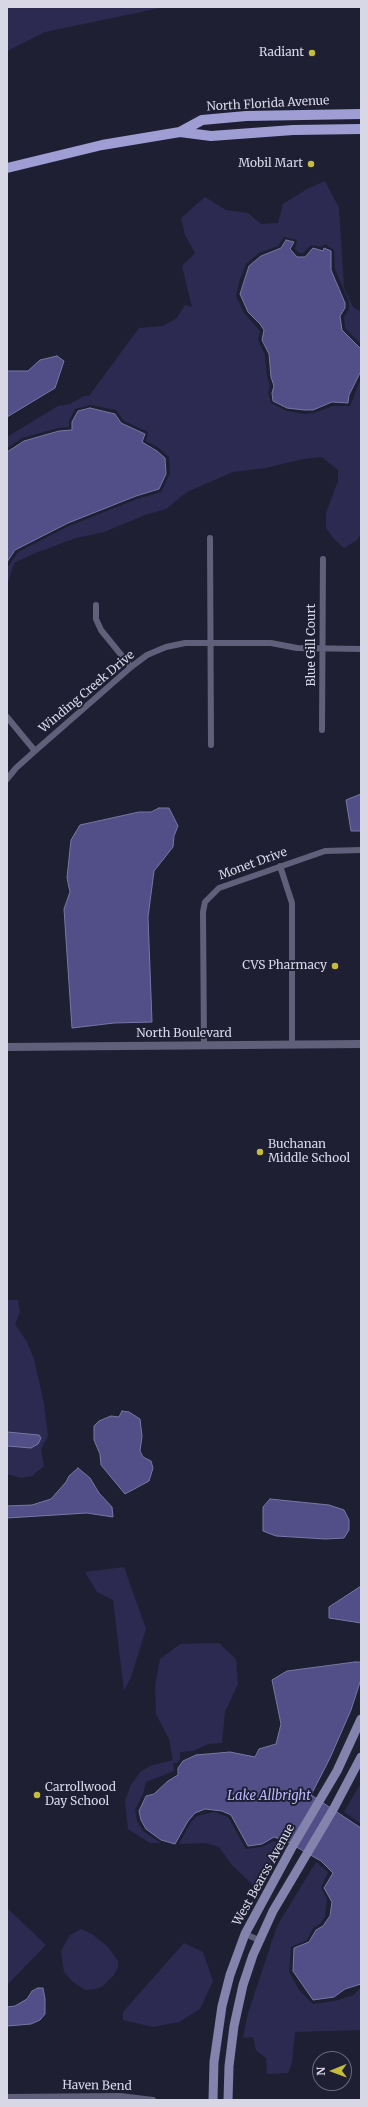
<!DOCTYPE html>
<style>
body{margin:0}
#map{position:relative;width:368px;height:2107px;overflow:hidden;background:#1f1f34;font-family:Merriweather,serif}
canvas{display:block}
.frame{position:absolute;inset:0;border:8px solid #d7d7e6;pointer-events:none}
.north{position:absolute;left:312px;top:2051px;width:40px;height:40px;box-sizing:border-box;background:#1f1f34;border:1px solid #69697b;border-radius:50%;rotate:269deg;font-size:11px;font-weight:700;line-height:16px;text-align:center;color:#d7d7e6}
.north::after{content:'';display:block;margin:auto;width:14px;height:18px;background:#c6bc3c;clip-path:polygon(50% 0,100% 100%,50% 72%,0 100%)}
</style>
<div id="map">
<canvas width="368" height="2107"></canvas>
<div class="frame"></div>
<div class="north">N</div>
</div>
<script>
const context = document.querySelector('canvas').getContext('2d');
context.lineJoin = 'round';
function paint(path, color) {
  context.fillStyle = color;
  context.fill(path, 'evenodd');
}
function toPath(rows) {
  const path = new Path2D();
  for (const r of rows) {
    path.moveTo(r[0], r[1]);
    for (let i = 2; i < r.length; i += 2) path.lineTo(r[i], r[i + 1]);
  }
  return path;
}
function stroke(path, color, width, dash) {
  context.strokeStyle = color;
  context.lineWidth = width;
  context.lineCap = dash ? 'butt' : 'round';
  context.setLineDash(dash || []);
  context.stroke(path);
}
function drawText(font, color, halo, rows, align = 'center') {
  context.font = font + ' Merriweather,serif';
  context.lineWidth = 4;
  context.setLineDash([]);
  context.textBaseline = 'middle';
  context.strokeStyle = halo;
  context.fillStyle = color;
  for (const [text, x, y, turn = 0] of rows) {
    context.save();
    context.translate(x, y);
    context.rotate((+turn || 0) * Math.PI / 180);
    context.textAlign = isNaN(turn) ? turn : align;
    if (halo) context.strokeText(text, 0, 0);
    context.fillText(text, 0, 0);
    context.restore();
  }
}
paint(toPath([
 [7,7,165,7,45,32,7,51],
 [325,181,339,208,344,288,353,307,361,312,361,344,345,328,344,317,349,309,349,302,335,269,334,250,325,244,321,247,311,245,303,253,299,253,295,249,297,240,284,237,278,246,259,253,246,264,239,282,236,296,244,313,260,331,258,340,265,355,267,377,270,386,268,392,271,403,287,411,304,414,314,413,333,406,350,406,361,378,361,534,357,540,344,548,334,539,326,528,326,513,338,481,338,470,322,457,303,459,266,468,233,472,187,492,166,509,145,515,104,532,76,538,33,554,14,563,7,586,7,568,18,552,69,526,137,499,161,492,170,473,169,457,159,448,146,441,148,432,124,421,116,410,91,405,75,409,69,421,69,427,58,428,22,438,7,448,7,437,58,406,70,404,84,396,89,396,139,328,163,326,177,318,185,305,192,307,182,266,195,253,185,235,181,218,205,197,226,210,248,213,261,224,278,223,283,204,307,189],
 [7,1300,18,1300,20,1312,15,1324,27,1342,34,1359,44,1404,48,1436,41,1449,44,1466,32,1476,21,1478,7,1474,7,1446,22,1448,41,1438,39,1435,7,1432],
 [124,1567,146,1629,131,1677,124,1691,113,1600,97,1592,85,1572],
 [219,1643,236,1659,238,1684,225,1712,222,1743,208,1744,193,1751,180,1752,180,1759,177,1763,173,1763,174,1771,146,1782,143,1794,135,1810,137,1821,143,1831,161,1843,150,1843,128,1829,125,1801,131,1785,140,1772,150,1766,173,1760,169,1739,156,1714,155,1686,160,1659,180,1644],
 [361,1783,361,1824,344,1812],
 [214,1812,228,1817,246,1849,262,1847,274,1841,286,1846,259,1891,232,1865,219,1847,205,1843,179,1844,191,1822,197,1816],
 [316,1862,328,1872,321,1888,327,1899,325,1917,320,1924,313,1928,307,1940,291,1947,289,1972,299,1990,313,2004,335,2001,354,1995,361,1987,361,2030,295,2032,292,2063,288,2073,267,2074,266,2058,256,2050,253,2037,243,2038,248,2013,277,1926],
 [7,1908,46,1945,7,1985],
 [81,1929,92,1934,108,1947,118,1961,118,1967,114,1975,103,1986,95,1989,85,1990,73,1982,64,1972,61,1951,70,1935],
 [184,1943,203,1952,213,1981,200,2009,179,2022,153,2027,123,2020,123,2012]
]), '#2c2a50');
const water = toPath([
 [286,240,294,242,290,249,297,257,305,257,313,248,323,251,324,248,331,251,331,270,345,303,345,308,340,316,342,330,361,349,361,371,349,395,348,403,332,402,313,410,304,410,287,408,273,401,272,393,274,386,271,377,269,354,262,340,264,330,260,324,248,312,240,294,249,266,261,256,281,248,286,240],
 [57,356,64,361,55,388,7,417,7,371,28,371,40,360,57,356],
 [90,408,115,414,121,423,145,434,142,442,157,451,165,458,166,474,159,489,136,496,68,523,15,550,7,562,7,452,24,441,59,431,72,430,72,422,78,411,90,408],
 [361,794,361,831,351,831,346,800,361,794],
 [159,808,169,808,178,826,174,836,173,847,154,871,148,917,152,1022,114,1023,72,1028,64,909,70,892,67,878,71,840,80,825,139,812,151,812,159,808],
 [122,1411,129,1412,140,1419,142,1436,140,1451,143,1457,151,1461,153,1468,149,1481,125,1494,101,1465,100,1454,94,1440,94,1426,99,1421,111,1416,119,1417,122,1411],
 [7,1432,39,1435,41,1438,38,1444,31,1448,7,1446,7,1432],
 [78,1468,90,1478,99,1493,112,1507,113,1517,87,1513,7,1518,7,1506,32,1505,51,1499,66,1482,69,1476,78,1468],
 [270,1499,329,1505,344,1510,349,1520,349,1530,344,1538,326,1539,276,1536,263,1531,263,1507,270,1499],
 [361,1586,361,1623,329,1618,329,1607,361,1586],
 [355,1662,361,1662,361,1679,351,1710,330,1758,311,1795,361,1828,361,1984,345,1989,334,1997,313,2000,293,1971,294,1948,309,1942,316,1930,323,1926,330,1916,332,1902,324,1888,333,1873,321,1861,286,1841,274,1837,262,1844,248,1846,231,1815,222,1811,205,1809,195,1813,188,1821,175,1844,161,1840,146,1829,141,1820,139,1811,146,1796,154,1794,168,1781,178,1775,178,1768,183,1761,196,1755,230,1752,255,1757,259,1749,276,1744,281,1724,272,1680,287,1671,355,1662],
 [38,1988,43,1988,45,1999,45,2014,40,2020,31,2024,7,2026,7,2007,15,2006,27,1999,32,1991,38,1988]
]);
paint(water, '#514e88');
stroke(water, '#7977a4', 1);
stroke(toPath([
 [210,538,211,745],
 [96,605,96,619,101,630,131,667],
 [7,717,35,751],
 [322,730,323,559],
 [7,779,16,768,35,751,131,667,147,655,166,647,185,643,271,643,297,648,361,649],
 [280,866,292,903,292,1045],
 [204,1046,203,912,205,902,219,888,325,851,361,850],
 [245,1934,259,1940],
 [7,2097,120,2096,153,2100]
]), '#60607a', 6);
stroke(toPath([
 [7,1047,361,1044]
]), '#60607a', 8);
stroke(toPath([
 [213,2100,214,2062,222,2006,230,1975,245,1934,291,1849,337,1771,361,1719],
 [228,2100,229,2066,234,2026,243,1985,253,1955,273,1911,334,1808,361,1757]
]), '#8383ad', 9);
stroke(toPath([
 [180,132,202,120,246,116,361,114],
 [7,168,102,145,180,132,211,136,293,130,361,129]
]), '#9e9ed5', 10);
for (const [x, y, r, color] of [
 [312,53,4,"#c6bc3c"],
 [311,164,4,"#c6bc3c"],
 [335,966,4,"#c6bc3c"],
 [260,1152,4,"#c6bc3c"],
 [37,1795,4,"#c6bc3c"]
]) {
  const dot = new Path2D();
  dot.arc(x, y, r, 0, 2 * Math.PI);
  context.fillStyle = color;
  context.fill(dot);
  stroke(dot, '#1f1f34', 1.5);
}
drawText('12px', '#d7d7e6', '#1f1f34', [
 ["Radiant",304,53],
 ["Mobil Mart",303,164],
 ["CVS Pharmacy",327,966],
 ["Buchanan",268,1145,"left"],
 ["Middle School",268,1159,"left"],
 ["Carrollwood",45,1788,"left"],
 ["Day School",45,1802,"left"]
], 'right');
drawText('12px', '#d7d7e6', '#1f1f34', [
 ["North Florida Avenue",268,104,-3],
 ["Blue Gill Court",312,645,-90],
 ["Winding Creek Drive",87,692,-40],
 ["Monet Drive",253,864,-20],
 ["North Boulevard",184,1034],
 ["West Bearss Avenue",264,1875,-61],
 ["Haven Bend",97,2086,1]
]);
drawText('italic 13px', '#b8b7fe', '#1f1f34', [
 ["Lake Allbright",269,1796]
]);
</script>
